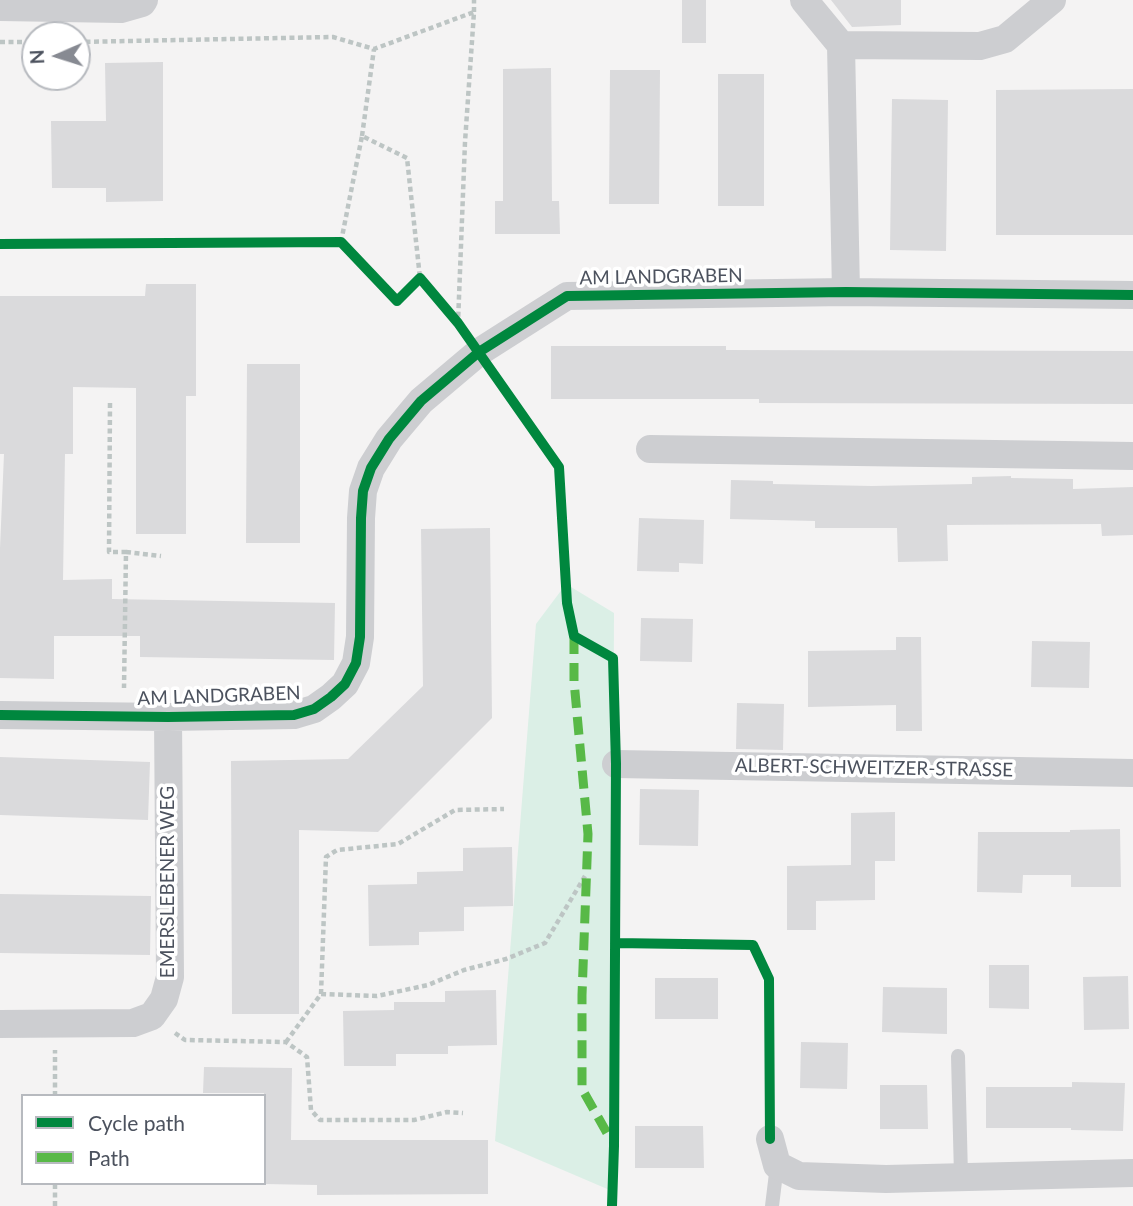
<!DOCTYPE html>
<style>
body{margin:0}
#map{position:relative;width:1133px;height:1206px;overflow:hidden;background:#f4f3f3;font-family:Lato,sans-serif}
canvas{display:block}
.legend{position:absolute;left:21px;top:1094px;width:245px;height:91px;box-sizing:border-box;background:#fff;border:2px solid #b7babf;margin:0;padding:9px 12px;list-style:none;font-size:21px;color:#4c525e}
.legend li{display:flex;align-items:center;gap:14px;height:35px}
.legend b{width:35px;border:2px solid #b7babf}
.north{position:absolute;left:21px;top:21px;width:70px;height:70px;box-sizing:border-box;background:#fff;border:2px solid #b7babf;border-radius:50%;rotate:267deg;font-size:19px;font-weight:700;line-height:28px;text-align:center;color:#4c525e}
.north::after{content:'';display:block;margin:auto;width:24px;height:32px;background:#878a92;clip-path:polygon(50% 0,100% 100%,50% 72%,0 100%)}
</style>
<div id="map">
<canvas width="1133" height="1206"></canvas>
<ul class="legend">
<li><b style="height:9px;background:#00873e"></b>Cycle path</li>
<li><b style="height:9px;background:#58b947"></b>Path</li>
</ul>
<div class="north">N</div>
</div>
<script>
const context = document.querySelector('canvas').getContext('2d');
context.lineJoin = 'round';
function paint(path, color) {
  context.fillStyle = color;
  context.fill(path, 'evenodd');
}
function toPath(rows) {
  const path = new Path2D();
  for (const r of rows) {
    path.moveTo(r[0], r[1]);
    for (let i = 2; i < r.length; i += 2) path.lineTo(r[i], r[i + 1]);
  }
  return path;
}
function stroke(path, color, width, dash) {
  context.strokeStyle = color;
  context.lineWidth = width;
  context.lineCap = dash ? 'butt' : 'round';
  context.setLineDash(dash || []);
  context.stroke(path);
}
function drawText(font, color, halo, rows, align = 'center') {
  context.font = font + ' Lato,sans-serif';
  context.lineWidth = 7;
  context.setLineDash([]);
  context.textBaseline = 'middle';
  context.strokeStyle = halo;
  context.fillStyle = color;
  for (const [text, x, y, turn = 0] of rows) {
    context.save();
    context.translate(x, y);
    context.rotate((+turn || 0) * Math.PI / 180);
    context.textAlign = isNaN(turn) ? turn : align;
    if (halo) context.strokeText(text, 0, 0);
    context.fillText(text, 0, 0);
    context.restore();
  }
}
paint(toPath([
 [566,584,614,613,612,1191,495,1141,536,624]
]), '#dbefe6');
paint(toPath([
 [682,0,706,0,706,43,682,43],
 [831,0,901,0,901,25,852,27],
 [163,62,163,201,106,202,106,188,52,188,51,121,106,121,105,63],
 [551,68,552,201,559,201,560,234,495,234,495,201,503,201,503,69],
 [610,70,660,70,659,204,609,204],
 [718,74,764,74,764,206,718,206],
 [1133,89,1133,235,996,235,996,90],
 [892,99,948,100,946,251,890,250],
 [146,284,196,284,196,396,186,396,186,534,136,534,136,388,73,387,73,454,65,454,63,580,112,579,112,599,335,603,334,660,140,657,140,636,54,636,54,679,0,678,0,548,4,454,0,454,0,296,145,296],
 [551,346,726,346,726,350,1133,351,1133,404,759,403,759,399,551,399],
 [247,364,300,364,300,543,246,543],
 [1011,476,1011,478,1073,479,1073,489,1133,487,1133,535,1102,536,1101,524,947,525,948,561,898,562,897,528,815,528,815,521,730,519,731,480,773,481,773,484,872,486,972,484,972,477],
 [639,518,704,520,703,564,679,563,679,572,637,571],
 [490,528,492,718,378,832,299,830,299,1014,232,1014,231,761,348,759,423,686,421,529],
 [641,618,693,619,692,662,640,661],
 [896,637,921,637,922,731,896,731,896,705,808,707,808,651,896,650],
 [1032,641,1090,642,1089,688,1031,687],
 [737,703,784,704,783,750,736,749],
 [0,757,150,762,148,820,0,815],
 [640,789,699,790,698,846,639,845],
 [895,812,895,861,875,861,875,900,816,901,816,930,787,930,787,866,851,865,851,813],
 [1120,829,1121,887,1071,887,1071,875,1023,875,1022,893,977,892,978,832,1070,832,1070,830],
 [512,847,513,906,464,907,464,931,419,932,419,945,369,946,368,885,417,884,417,872,463,871,463,848],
 [0,894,151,896,150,955,0,953],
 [989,965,1029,965,1029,1009,989,1008],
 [1128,976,1129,1029,1084,1030,1083,977],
 [655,978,718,978,718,1019,655,1019],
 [883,987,947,988,947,1034,882,1032],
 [496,990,497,1045,448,1046,448,1054,396,1054,396,1066,344,1066,343,1011,394,1010,394,1002,445,1002,445,991],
 [801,1042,848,1043,847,1089,800,1088],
 [204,1067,292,1068,291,1140,488,1140,488,1194,317,1195,317,1185,264,1184,264,1093,203,1093],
 [1072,1082,1125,1083,1123,1131,1071,1130,1071,1128,986,1128,986,1087,1072,1087],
 [880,1085,927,1085,928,1129,880,1129],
 [635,1126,703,1126,704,1168,635,1168]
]), '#dadadc');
stroke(toPath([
 [474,12,474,0],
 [0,42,35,42],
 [77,42,333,37,374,49,474,12,465,142,458,323],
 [362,136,374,49],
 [341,242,362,136,407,158,420,278],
 [110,403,109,552,126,552,124,688],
 [126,552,161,556],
 [321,994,326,857,337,850,398,844,455,810,504,809],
 [175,1033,185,1040,286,1042,307,1057,311,1110,320,1120,414,1120,447,1112,463,1113],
 [286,1042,321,994,377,996,428,985,464,970,506,959,545,943,585,876],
 [55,1096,55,1050],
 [55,1206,55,1183]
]), '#bdc5c4', 4.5, [5, 3.5]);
stroke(toPath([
 [958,1056,961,1176],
 [772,1206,777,1165]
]), '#cdced1', 14);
stroke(toPath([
 [804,0,841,45,846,292],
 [0,7,121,9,142,3,144,0],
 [841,45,980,46,1005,39,1052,0],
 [650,449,1133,456],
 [0,715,168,717,294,715,314,709,331,697,345,684,356,663,360,637,361,518,363,491,371,468,389,439,421,401,479,352,567,296,846,292,1133,295],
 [616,764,1133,773],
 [0,1024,133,1023,152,1016,164,999,170,977,168,717],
 [770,1139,777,1165,799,1176,886,1179,1133,1173]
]), '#cdced1', 28);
stroke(toPath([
 [574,636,574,681,588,834,582,995,582,1089,611,1140]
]), '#58b947', 9, [18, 9]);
stroke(toPath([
 [0,244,341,242,397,301,420,278,458,323,559,467,567,603,574,636,613,658,616,764,614,1146,612,1206],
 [0,715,168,717,294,715,314,709,331,697,345,684,356,663,360,637,361,518,363,491,371,468,389,439,421,401,479,352,567,296,846,292,1133,295],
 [615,943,753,945,769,979,770,1139]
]), '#00873e', 10);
drawText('19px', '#4c525e', '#fff', [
 ["AM LANDGRABEN",661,277,-1],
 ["AM LANDGRABEN",219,696,-2],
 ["ALBERT-SCHWEITZER-STRASSE",874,768,1],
 ["EMERSLEBENER WEG",168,882,-90]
]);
</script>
